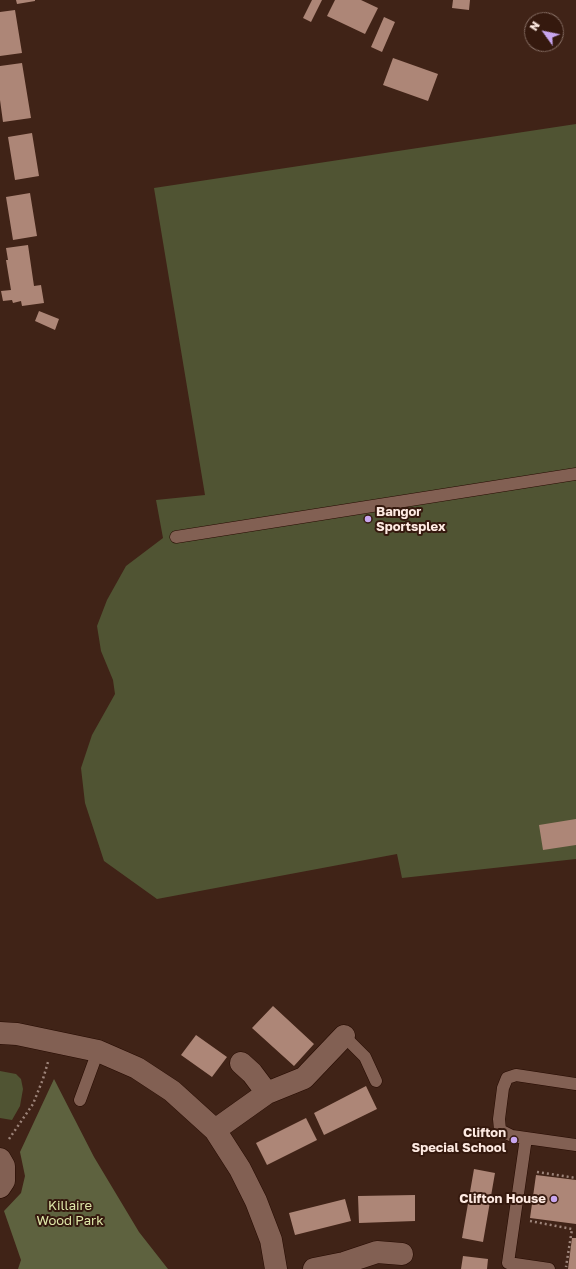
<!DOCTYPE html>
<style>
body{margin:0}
#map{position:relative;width:576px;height:1269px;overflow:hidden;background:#402317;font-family:"Golos Text",sans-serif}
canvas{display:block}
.north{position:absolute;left:524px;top:12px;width:40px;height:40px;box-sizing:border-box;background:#35190e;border:1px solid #856d63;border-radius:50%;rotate:303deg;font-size:11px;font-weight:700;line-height:16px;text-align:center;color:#feeae2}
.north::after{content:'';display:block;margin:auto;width:14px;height:18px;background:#c8a6ef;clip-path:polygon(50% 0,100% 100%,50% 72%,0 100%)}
</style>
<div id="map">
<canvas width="576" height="1269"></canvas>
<div class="north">N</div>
</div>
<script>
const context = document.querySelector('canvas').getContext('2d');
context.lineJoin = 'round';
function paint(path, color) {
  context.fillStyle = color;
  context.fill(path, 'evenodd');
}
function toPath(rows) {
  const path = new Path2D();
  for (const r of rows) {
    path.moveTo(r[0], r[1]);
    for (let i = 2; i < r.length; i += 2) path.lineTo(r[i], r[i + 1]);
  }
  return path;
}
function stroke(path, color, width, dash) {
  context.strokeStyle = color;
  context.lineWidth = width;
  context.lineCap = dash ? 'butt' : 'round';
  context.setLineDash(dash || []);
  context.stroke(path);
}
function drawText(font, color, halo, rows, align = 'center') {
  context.font = font + ' "Golos Text",sans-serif';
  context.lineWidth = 4;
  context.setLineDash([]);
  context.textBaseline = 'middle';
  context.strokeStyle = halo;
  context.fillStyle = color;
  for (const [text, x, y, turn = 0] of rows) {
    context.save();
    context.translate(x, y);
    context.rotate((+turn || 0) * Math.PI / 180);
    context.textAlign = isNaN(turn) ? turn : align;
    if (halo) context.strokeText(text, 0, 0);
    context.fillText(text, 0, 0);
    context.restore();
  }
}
paint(toPath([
 [576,124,576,859,402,878,397,854,157,899,104,861,85,803,81,768,92,735,115,694,113,680,101,651,97,626,107,600,126,566,163,538,156,500,205,495,154,188],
 [0,1071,16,1074,21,1079,23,1089,20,1106,12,1120,0,1118]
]), '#505433');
paint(toPath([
 [54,1079,94,1157,139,1232,168,1269,18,1269,21,1260,4,1211,21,1193,25,1176,20,1152]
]), '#5e623f');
paint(toPath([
 [16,0,35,0,35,1,17,4],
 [312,0,322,0,311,22,303,18],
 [335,0,361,0,378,8,365,34,327,16],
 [453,0,470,0,469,10,452,8],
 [15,10,22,53,0,56,0,12],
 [384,17,395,22,382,52,371,47],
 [393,58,438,74,428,101,383,85],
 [22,63,31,118,3,122,0,100,0,66],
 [32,133,39,176,15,180,8,137],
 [30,193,37,236,13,240,6,197],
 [28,245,34,286,41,285,44,303,22,306,21,301,13,303,12,300,3,301,1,291,11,290,6,260,8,260,6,248],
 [39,311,59,319,55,330,35,321],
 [576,819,576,845,543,850,539,825],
 [273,1006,314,1044,294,1066,252,1028],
 [196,1035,227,1057,212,1077,181,1055],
 [366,1086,377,1109,324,1135,314,1113],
 [306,1118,317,1140,267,1165,256,1143],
 [474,1169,495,1173,483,1242,462,1238],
 [536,1175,576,1180,576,1224,530,1218],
 [415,1195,415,1221,359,1223,358,1196],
 [345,1199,351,1221,295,1235,289,1213],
 [572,1238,576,1238,576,1269,568,1269],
 [463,1256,488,1259,487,1269,461,1269]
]), '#ad8677');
const service = toPath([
 [176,537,576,474],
 [344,1036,365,1057,376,1081],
 [576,1084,516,1075,507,1078,503,1088,499,1119,500,1130,512,1136,576,1145],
 [80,1100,98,1051],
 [526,1138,508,1263,549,1269]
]);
const minor = toPath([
 [0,1033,17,1034,98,1051,137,1068,172,1091,215,1130,240,1169,256,1201,271,1240,276,1269],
 [241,1063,252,1073,267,1093],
 [215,1130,267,1093,304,1078,344,1036],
 [0,1159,4,1166,4,1181,0,1187],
 [314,1269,344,1263,377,1252,402,1254]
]);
stroke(service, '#260b02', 13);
stroke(minor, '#260b02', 23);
stroke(toPath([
 [9,1139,33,1104,43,1079,48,1062],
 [537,1172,576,1178],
 [530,1221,572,1229,566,1267]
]), '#9d847a', 2.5, [2, 3]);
stroke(service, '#826053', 12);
stroke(minor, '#826053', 22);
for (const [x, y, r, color] of [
 [368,519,4,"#c8a6ef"],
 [514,1140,4,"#c8a6ef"],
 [554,1199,4,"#c8a6ef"]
]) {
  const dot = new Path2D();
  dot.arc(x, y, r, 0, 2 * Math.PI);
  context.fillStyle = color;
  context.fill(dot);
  stroke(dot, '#35190e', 1.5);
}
drawText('bold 13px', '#feeae2', '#35190e', [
 ["Bangor",376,512,"left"],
 ["Sportsplex",376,527,"left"],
 ["Clifton",506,1133],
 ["Special School",506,1148],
 ["Clifton House",546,1199]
], 'right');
drawText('13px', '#dee7a8', '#35190e', [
 ["Killaire",70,1206],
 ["Wood Park",70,1221]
]);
</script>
